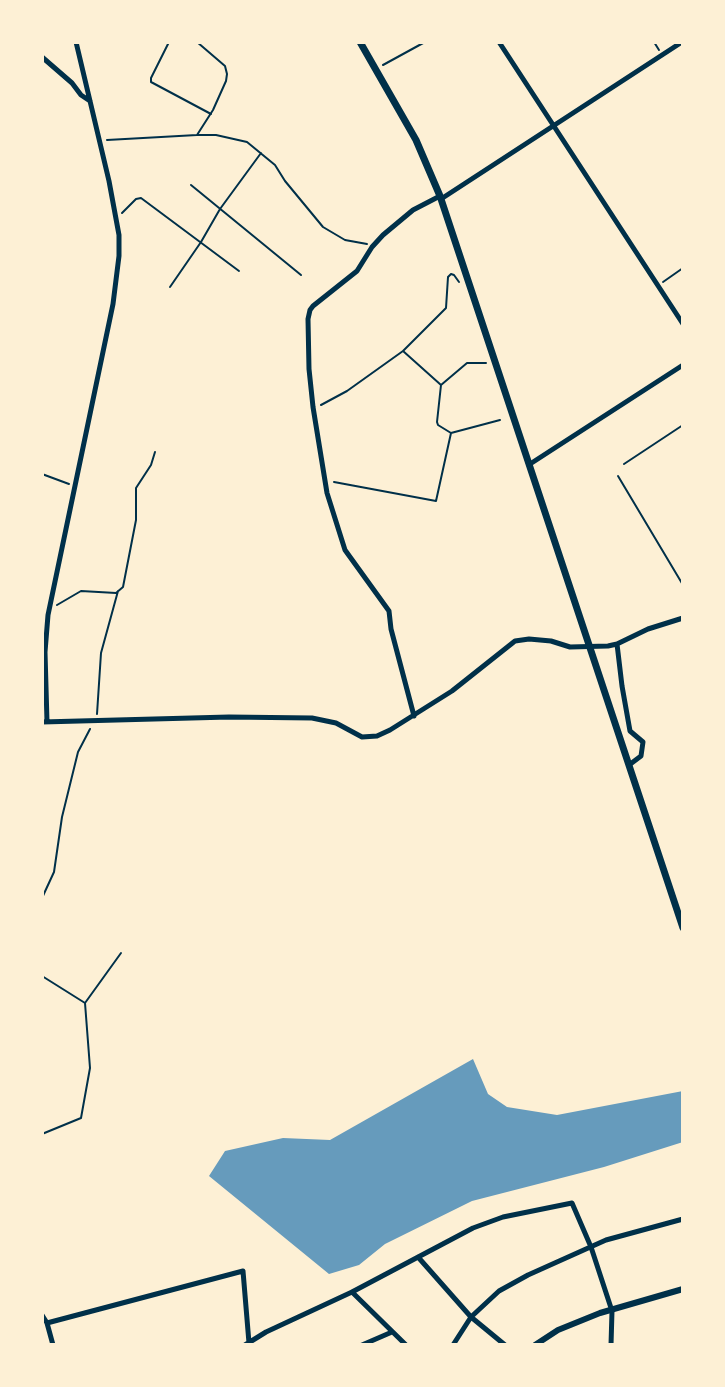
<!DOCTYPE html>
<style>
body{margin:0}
#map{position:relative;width:725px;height:1387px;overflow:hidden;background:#fdf0d5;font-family:Rubik,sans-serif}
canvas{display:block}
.frame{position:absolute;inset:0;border:44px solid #fdf0d5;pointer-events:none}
</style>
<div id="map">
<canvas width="725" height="1387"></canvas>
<div class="frame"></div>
</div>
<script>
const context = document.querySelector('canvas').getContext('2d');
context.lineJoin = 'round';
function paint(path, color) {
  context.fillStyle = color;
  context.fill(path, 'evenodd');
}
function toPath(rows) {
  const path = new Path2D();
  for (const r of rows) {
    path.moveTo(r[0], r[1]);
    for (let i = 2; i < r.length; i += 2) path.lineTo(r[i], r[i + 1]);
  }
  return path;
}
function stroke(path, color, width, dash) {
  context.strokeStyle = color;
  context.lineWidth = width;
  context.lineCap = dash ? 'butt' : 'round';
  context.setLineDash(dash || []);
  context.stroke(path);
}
paint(toPath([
 [473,1059,488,1094,507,1107,557,1115,683,1091,683,1142,604,1167,472,1201,385,1244,359,1265,329,1274,209,1176,225,1151,283,1138,330,1140]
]), '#669bbc');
stroke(toPath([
 [169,42,151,78,151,82,211,114],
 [654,42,659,50],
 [383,65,425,42],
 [197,135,216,135,247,142,275,165,285,181,323,227,345,240,367,244],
 [107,140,197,135,213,110,226,81,227,74,225,66,197,42],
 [191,185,301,275],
 [122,213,136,199,141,198,239,271],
 [663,282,683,268],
 [170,287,201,242,220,209,261,153],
 [403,351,446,308,448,277,451,274,454,275,459,282],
 [321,405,347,391,403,351,441,385],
 [451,433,438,425,437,422,441,385,467,363,486,363],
 [624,464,683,425],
 [42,474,69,484],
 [618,476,683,585],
 [334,482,436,501,451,433,500,420],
 [57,605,81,591,116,593,123,587,136,520,136,488,151,465,155,452],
 [97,714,101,653,118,591],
 [42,898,54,872,62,817,78,752,90,729],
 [42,976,85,1003,90,1068,81,1118,42,1134],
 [85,1003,121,953]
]), '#003049', 2);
stroke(toPath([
 [499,42,683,324],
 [42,57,72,83,81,95,90,101],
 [441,199,682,42],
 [530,464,683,365],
 [617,644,622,686,630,731,643,742,641,756,629,765],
 [414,716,391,629,389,611,345,550,327,493,313,407,309,369,308,319,310,310,313,306,357,271,372,247,383,235,413,210,440,196],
 [42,722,229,717,312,718,336,723,362,737,377,736,390,730,452,691,515,641,529,639,551,641,570,647,608,646,617,644,648,629,683,618],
 [47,722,45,652,48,615,113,304,119,256,119,235,109,181,76,42],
 [418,1257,471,1317,505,1345],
 [352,1292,406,1345],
 [42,1315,47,1323,53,1345],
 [47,1323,243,1271,249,1343],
 [245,1345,266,1332,352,1292,473,1228,503,1217,572,1203,591,1247,612,1311,611,1345],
 [362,1345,392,1332],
 [453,1345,471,1317,499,1291,528,1275,606,1240,683,1219]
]), '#003049', 5);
stroke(toPath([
 [535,1345,558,1330,600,1313,683,1289]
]), '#003049', 6);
stroke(toPath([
 [360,42,416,140,440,196,683,928]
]), '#003049', 7);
</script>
